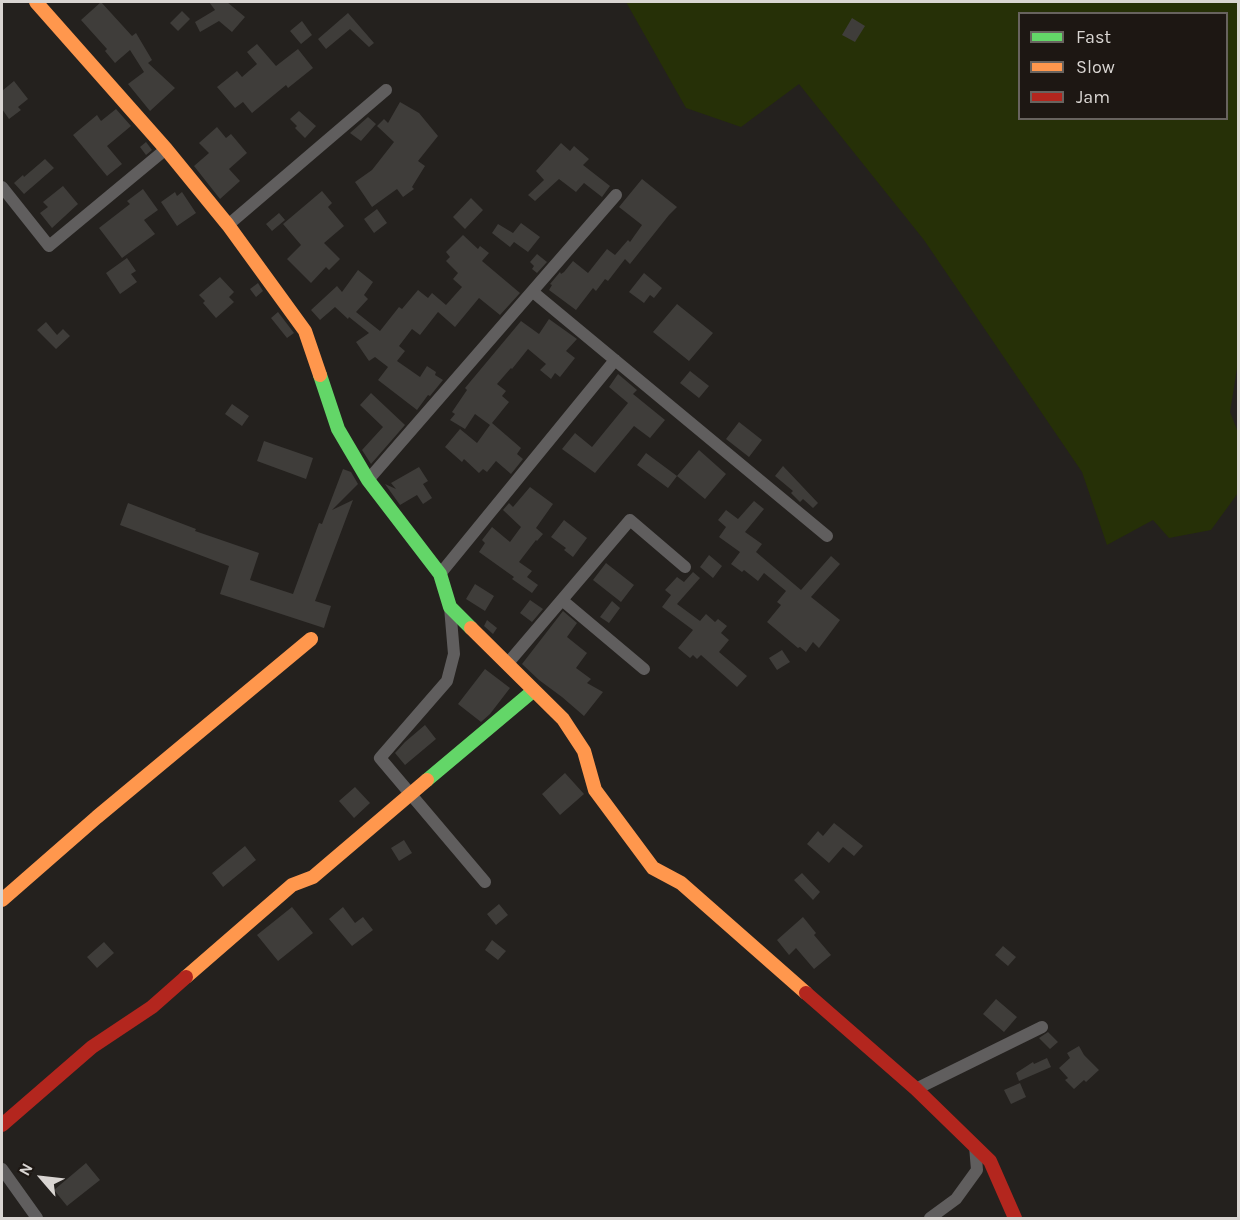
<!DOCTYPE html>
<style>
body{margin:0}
#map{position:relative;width:1240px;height:1220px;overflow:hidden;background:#24211e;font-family:Karla,sans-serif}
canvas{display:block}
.frame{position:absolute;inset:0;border:3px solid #d9d5d2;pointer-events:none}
.legend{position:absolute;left:1018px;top:12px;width:210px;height:108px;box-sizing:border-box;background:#1d1713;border:2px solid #68635f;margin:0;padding:8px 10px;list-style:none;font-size:18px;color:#d9d5d2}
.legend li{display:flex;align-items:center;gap:12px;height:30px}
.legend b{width:30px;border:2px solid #68635f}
.north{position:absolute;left:12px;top:1148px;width:60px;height:60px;-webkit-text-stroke:4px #1d1713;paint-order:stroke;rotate:298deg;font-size:16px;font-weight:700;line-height:24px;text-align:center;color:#d9d5d2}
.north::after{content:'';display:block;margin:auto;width:21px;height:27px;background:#d9d5d2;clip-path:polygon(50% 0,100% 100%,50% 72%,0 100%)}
</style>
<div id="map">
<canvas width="1240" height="1220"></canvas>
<div class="frame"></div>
<ul class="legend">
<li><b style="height:8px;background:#63d668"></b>Fast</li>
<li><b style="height:8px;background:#ff974d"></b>Slow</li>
<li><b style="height:8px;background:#b3261e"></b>Jam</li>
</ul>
<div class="north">N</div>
</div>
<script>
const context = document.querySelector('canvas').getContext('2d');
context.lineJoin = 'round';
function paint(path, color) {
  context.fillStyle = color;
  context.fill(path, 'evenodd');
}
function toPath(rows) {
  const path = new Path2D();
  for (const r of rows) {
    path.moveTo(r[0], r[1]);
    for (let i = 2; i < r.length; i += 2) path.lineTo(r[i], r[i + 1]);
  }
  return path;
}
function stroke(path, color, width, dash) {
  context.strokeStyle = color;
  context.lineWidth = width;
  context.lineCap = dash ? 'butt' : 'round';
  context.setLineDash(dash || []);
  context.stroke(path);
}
paint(toPath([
 [626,2,1238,2,1238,362,1230,412,1238,432,1238,493,1211,530,1169,538,1153,520,1107,545,1082,472,924,240,799,84,741,127,686,108],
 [1020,14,1226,14,1226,118,1020,118]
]), '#263007');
paint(toPath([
 [101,2,132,36,136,33,152,60,148,63,175,88,150,111,128,84,144,72,130,50,115,63,105,51,107,49,81,20],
 [209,2,227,2,245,17,232,32,219,21,200,32,195,22,215,10],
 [182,11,190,19,178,31,170,23],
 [348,13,374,43,369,47,350,29,326,49,318,39],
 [852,18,865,26,855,42,842,35],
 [302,21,312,35,301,44,290,31],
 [257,44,276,66,298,49,313,68,288,88,286,85,252,113,243,102,235,108,217,87,237,71,242,77,257,64,247,52],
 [14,81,28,99,18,107,21,110,9,119,2,109,2,91],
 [400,102,419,113,438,136,418,161,425,166,412,187,414,189,403,197,397,189,372,207,355,182,372,170,394,142,377,126,384,119,388,123],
 [116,109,131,126,107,146,122,164,107,176,73,135,97,115,101,121],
 [299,111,316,126,305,138,295,128,297,126,290,119],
 [368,117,376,124,361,141,350,133],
 [217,127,226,138,231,134,247,153,229,169,240,181,220,199,194,166,209,153,199,143],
 [146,142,152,150,146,155,140,147],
 [561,143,570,151,574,146,589,159,583,165,610,186,602,197,584,183,576,192,559,179,535,201,528,195,544,180,536,171],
 [45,159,54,168,24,194,14,183,23,175,24,177],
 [642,179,677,207,669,215,630,264,625,259,608,281,605,279,596,291,593,288,576,310,549,290,552,285,550,284,560,272,561,274,564,272,573,261,588,273,607,249,615,255,628,240,630,242,642,225,619,207],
 [63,186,78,204,52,228,40,213,48,207,43,202],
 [143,189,158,210,144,220,155,234,122,258,99,228,130,204,127,201],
 [322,191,332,203,328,207,344,226,324,243,340,259,329,270,326,267,311,283,287,259,301,245,283,224],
 [175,192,177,196,182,192,196,213,177,226,161,202],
 [471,198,483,210,465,229,453,217],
 [377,209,387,223,374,233,364,219],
 [279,213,285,220,272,231,266,224],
 [521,223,540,237,528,252,514,242,510,247,492,233,498,224,513,233],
 [463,235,478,249,480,246,489,253,482,261,520,293,500,315,479,298,455,327,438,312,420,335,412,329,399,346,405,351,397,361,420,377,427,366,436,372,435,375,443,380,430,396,428,395,417,410,378,380,388,367,375,357,369,361,356,342,369,333,349,317,348,319,335,307,320,320,311,310,337,286,342,292,358,270,373,282,364,295,368,299,356,312,380,331,399,307,402,309,418,290,428,298,432,293,446,305,462,287,453,279,458,273,446,261,450,257,446,252],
 [537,254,547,262,537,273,532,269,534,266,530,262],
 [127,258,136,271,131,274,137,282,120,294,106,273],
 [644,273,662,288,654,298,650,295,644,303,629,292],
 [220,277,234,292,229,297,234,302,216,318,203,303,205,301,199,295],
 [258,283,263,291,256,297,250,289],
 [677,304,713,333,689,361,653,332],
 [278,312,294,333,287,338,271,318],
 [549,319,577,339,566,351,575,358,560,377,555,373,551,379,540,370,546,364,528,349,512,369,511,368,497,384,506,391,502,396,509,402,492,423,521,448,517,454,523,459,511,474,496,461,487,472,483,469,479,473,464,459,462,462,445,447,460,429,477,443,490,425,475,414,465,429,450,420,455,414,452,412,467,390,465,388,521,321,539,334],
 [46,322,57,335,63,329,70,336,56,349,37,330],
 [690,371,709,386,699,398,680,383],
 [618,374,637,390,633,394,665,420,650,438,634,426,595,473,562,449,575,433,592,447,628,403,609,387],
 [371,393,405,425,371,464,362,450,383,427,360,405],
 [232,404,249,416,242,426,225,414],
 [739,422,762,440,749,457,726,439],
 [264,441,313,458,306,479,257,461],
 [699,450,726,474,705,499,677,476],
 [646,453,677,476,668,488,637,465],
 [783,466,818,503,813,508,803,499,800,502,791,493,793,491,775,476],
 [419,467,428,481,423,484,432,498,423,504,417,495,400,505,385,484,396,489,391,483],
 [343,469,351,472,358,484,332,510,353,500,315,601,331,606,324,628,220,594,229,566,120,525,128,503,196,529,195,531,259,553,250,580,293,594,319,523,322,524],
 [530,487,553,504,536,528,543,534,537,541,536,540,519,562,532,571,527,577,538,585,532,593,512,579,514,577,479,552,485,543,482,540,492,527,510,542,521,527,503,510,509,503,513,507],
 [754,501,764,509,745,532,762,544,756,552,801,590,831,556,840,564,811,597,840,620,819,648,813,642,806,652,800,647,798,648,767,622,781,605,777,602,786,591,764,573,758,581,744,570,742,572,731,564,740,552,719,537,726,527,718,520,726,510,738,519],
 [564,520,587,538,573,557,564,550,566,548,551,537],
 [709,555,722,566,713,578,700,567],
 [606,563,634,585,621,602,593,580],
 [693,572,700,578,677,604,700,621,706,614,715,622,718,619,727,626,721,633,729,640,719,652,747,676,737,687,701,655,697,659,693,655,690,658,678,648,693,630,662,607,671,595,665,590,677,577,684,582],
 [475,584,494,596,485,611,466,599],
 [530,600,543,609,532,622,520,613],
 [612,601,620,608,609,623,600,617],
 [563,611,577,623,567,637,587,653,576,668,591,679,587,683,603,692,584,716,562,697,539,680,522,664],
 [487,620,497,628,493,634,484,626],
 [782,650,790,662,777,670,769,658],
 [485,669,510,688,490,714,481,722,458,704],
 [425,725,436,739,405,765,395,753,405,742],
 [565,773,584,794,560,815,542,794],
 [355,787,370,803,354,818,339,801],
 [834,823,863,846,854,856,843,847,829,863,807,844,818,831,823,836],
 [404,840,412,853,399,861,391,848],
 [245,846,256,860,223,887,212,873],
 [802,873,820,892,813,900,794,880],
 [499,904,508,915,496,925,487,914],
 [292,907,313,933,278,961,257,935],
 [343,907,355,923,363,917,373,930,352,946,329,919],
 [803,917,816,933,814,935,831,955,814,969,796,948,789,955,777,940],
 [492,940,506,951,498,960,485,950],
 [104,942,114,953,97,968,87,957],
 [1003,946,1016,957,1008,966,995,955],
 [996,999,1017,1017,1004,1032,983,1014],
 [1048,1032,1058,1042,1050,1049,1039,1038],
 [1079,1046,1084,1055,1099,1070,1086,1082,1084,1080,1074,1089,1065,1080,1068,1078,1059,1068,1070,1058,1067,1053],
 [1047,1058,1051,1067,1019,1081,1016,1073,1033,1062,1034,1064],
 [1020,1083,1026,1097,1011,1104,1004,1090],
 [86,1163,100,1180,67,1206,54,1190]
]), '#3f3d3a');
stroke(toPath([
 [2,187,49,246,166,149],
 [228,225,386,90],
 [533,292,827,536],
 [368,480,616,195],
 [440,574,615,360],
 [562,600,644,669],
 [450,607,454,654,447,681,380,758,485,882],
 [508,663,630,520,685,567],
 [916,1089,1042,1027],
 [2,1169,37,1218],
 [930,1218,956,1199,977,1170,975,1146]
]), '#605e5e', 12);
stroke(toPath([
 [320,375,338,429,368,480,440,574,450,607,471,628],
 [427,780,533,691]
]), '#63d668', 14);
stroke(toPath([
 [36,2,166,149,228,225,305,331,320,375],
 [471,628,563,719,584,751,595,790,653,868,681,883,806,993],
 [2,900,97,817,311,639],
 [186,977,292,885,313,877,427,780]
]), '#ff974d', 14);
stroke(toPath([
 [806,993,916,1089,990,1161,1015,1218],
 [2,1125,92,1047,152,1007,186,977]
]), '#b3261e', 14);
</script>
